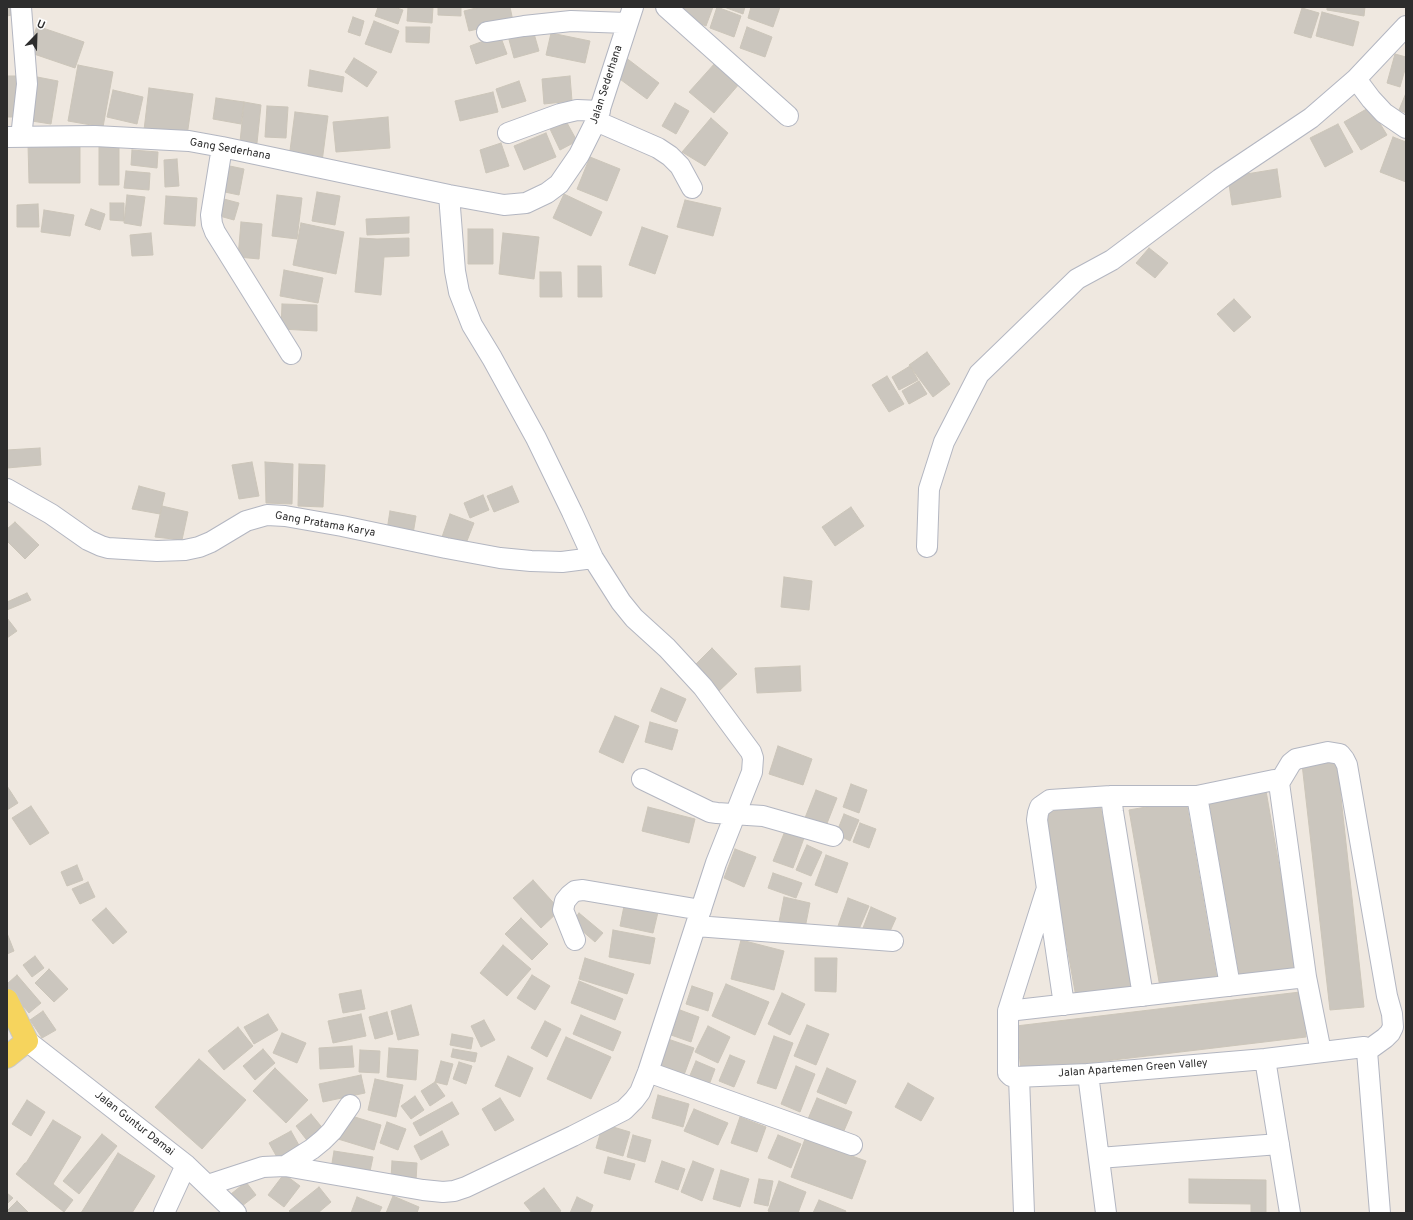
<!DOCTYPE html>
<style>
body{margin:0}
#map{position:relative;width:1413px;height:1220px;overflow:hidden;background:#efe8e0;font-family:Overpass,sans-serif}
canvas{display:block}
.frame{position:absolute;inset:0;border:8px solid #2d2d2d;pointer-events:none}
.north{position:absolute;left:16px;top:16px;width:40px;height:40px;-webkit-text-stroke:3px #fff;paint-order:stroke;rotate:23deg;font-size:11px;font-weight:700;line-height:16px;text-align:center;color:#2d2d2d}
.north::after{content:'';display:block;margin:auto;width:14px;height:18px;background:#2d2d2d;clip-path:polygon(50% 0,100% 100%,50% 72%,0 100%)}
</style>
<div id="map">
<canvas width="1413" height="1220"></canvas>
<div class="frame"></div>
<div class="north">U</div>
</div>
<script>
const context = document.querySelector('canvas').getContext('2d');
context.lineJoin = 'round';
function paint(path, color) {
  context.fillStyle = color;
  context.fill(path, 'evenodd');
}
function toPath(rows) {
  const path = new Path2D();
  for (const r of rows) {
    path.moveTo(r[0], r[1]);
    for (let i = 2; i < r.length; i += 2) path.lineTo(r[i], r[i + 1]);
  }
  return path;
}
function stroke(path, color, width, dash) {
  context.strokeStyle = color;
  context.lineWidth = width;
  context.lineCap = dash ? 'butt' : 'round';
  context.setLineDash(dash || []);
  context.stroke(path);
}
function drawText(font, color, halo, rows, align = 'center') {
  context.font = font + ' Overpass,sans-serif';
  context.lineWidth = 3;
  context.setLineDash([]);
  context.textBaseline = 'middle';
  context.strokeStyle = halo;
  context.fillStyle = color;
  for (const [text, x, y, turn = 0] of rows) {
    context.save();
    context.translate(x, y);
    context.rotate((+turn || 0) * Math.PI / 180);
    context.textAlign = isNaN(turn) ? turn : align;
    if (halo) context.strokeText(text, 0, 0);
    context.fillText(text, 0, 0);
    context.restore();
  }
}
const building = toPath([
 [7,7,11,7,12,15,7,16,7,7],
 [378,7,394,7,403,10,398,24,375,16,378,7],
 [408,7,433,7,432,23,407,21,408,7],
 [438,7,461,7,461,16,438,15,438,7],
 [480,7,510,7,513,21,469,31,464,11,480,7],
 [685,7,713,7,706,26,682,16,685,7],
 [717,7,741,16,734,37,710,28,717,7],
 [724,7,745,7,743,14,724,7],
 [751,7,780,7,773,27,748,18,751,7],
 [1327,7,1365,7,1364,16,1327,10,1327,7],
 [1302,8,1319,13,1311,38,1294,33,1302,8],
 [1322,12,1359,22,1353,46,1316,36,1322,12],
 [353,17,364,21,360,36,348,32,353,17],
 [374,21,399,31,391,53,365,44,374,21],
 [37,26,84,42,75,68,28,52,37,26],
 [406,27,430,27,429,43,406,42,406,27],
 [747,27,772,37,765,57,740,48,747,27],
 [533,30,539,51,514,58,508,36,533,30],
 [551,33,590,41,585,63,546,55,551,33],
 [500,35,507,54,476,64,470,46,500,35],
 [1395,54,1406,57,1406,66,1400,87,1387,83,1395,54],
 [625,57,659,83,647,99,613,74,625,57],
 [354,58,377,72,367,87,345,72,354,58],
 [716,62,740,83,714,113,689,92,716,62],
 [78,65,113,72,103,127,68,121,78,65],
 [310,70,344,77,342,92,308,86,310,70],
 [7,76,22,76,20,117,7,117,7,76],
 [32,76,58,81,51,124,25,120,32,76],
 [570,76,572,101,544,104,542,79,570,76],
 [519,81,526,101,502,108,496,89,519,81],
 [149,88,193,94,187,136,144,130,149,88],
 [113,90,143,97,137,124,107,117,113,90],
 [493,92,498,112,460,121,455,101,493,92],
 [1406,93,1406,113,1399,110,1406,93],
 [216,98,244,102,241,124,213,119,216,98],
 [244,102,261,105,257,143,240,142,244,102],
 [675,103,689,111,676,134,662,126,675,103],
 [267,106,288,107,286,138,265,137,267,106],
 [1370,107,1387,135,1361,150,1344,122,1370,107],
 [295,112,328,116,322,162,289,158,295,112],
 [388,117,390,148,336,152,333,122,388,117],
 [711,118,728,133,705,166,682,152,711,118],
 [566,121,577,141,560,150,550,129,566,121],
 [1338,124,1353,152,1325,167,1310,138,1338,124],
 [546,133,556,157,524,170,514,146,546,133],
 [1393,137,1406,142,1406,182,1380,172,1393,137],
 [501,143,509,166,486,173,480,150,501,143],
 [28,144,80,144,80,183,29,183,28,144],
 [99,144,119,144,119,185,99,185,99,144],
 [132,150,158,152,157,168,131,165,132,150],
 [590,157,620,169,607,201,577,189,590,157],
 [177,159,179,186,165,187,164,160,177,159],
 [225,165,244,169,239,195,220,191,225,165],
 [1277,169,1281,197,1232,205,1228,177,1277,169],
 [126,171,150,173,149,190,124,188,126,171],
 [317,192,340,196,335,225,312,221,317,192],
 [564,194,602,212,591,236,553,218,564,194],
 [127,195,145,197,141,226,124,223,127,195],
 [277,195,302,198,297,239,272,236,277,195],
 [166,196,197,198,195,226,164,224,166,196],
 [220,198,239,203,234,220,216,215,220,198],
 [685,200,721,208,713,236,677,227,685,200],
 [110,203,124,203,124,221,110,220,110,203],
 [38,204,39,227,17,227,17,205,38,204],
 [91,209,105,214,100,230,85,225,91,209],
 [44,210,74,215,70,236,41,232,44,210],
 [409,217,409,233,367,235,366,219,409,217],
 [241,222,262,224,259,259,238,257,241,222],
 [301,223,344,232,336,274,293,265,301,223],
 [642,227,668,236,655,274,629,265,642,227],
 [468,229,493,229,493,264,468,264,468,229],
 [151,233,153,255,132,256,130,235,151,233],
 [503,233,539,237,534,279,499,274,503,233],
 [360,238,377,239,409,238,409,256,384,257,381,295,355,292,360,238],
 [1149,248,1168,263,1155,278,1136,263,1149,248],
 [578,266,601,266,602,297,578,297,578,266],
 [284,270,323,278,318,303,280,296,284,270],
 [540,272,561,272,562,297,540,297,540,272],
 [1234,299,1251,317,1234,332,1217,314,1234,299],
 [282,304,317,305,317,331,281,329,282,304],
 [927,352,950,384,933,397,909,365,927,352],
 [910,366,918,380,899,390,892,377,910,366],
 [887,376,904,404,889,412,872,385,887,376],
 [919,381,927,394,909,404,902,391,919,381],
 [40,448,41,465,7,468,7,450,40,448],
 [252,462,259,496,239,499,232,465,252,462],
 [265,462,293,464,292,504,266,503,265,462],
 [299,464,325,465,323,507,298,506,299,464],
 [139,486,165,493,160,514,132,509,139,486],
 [512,486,519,502,494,512,487,496,512,486],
 [483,495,489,510,470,518,464,503,483,495],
 [162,506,188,512,182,540,155,537,162,506],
 [851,507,864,526,835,546,822,527,851,507],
 [390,511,416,516,413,534,387,530,390,511],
 [450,514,474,523,465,546,442,537,450,514],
 [15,522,39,545,25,559,7,541,7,529,15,522],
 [784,577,812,581,809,610,781,607,784,577],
 [27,593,31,600,7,610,7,602,27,593],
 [7,618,17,631,7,638,7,618],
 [712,648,737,674,718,692,694,666,712,648],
 [800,666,801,691,757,693,755,668,800,666],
 [661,688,686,699,676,722,651,711,661,688],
 [615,716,639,726,623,763,599,752,615,716],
 [650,722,678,730,672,750,645,742,650,722],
 [778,746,812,759,803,785,769,774,778,746],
 [1337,761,1364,1007,1330,1010,1302,764,1337,761],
 [851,784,867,790,859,813,843,807,851,784],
 [1265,785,1297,969,1240,978,1208,794,1265,785],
 [7,786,18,803,7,810,7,786],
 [816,790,837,798,824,831,803,823,816,790],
 [1186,800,1218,984,1161,993,1129,810,1186,800],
 [1100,803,1132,987,1076,997,1043,813,1100,803],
 [31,806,49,833,30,845,12,818,31,806],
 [648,807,695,819,689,843,642,831,648,807],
 [844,814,859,820,850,841,836,834,844,814],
 [860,823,876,829,869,848,853,842,860,823],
 [785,831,804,838,793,868,773,861,785,831],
 [807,845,822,852,811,876,796,870,807,845],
 [735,849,756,857,744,887,724,878,735,849],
 [826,855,848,863,837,893,815,885,826,855],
 [77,865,83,880,67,886,61,872,77,865],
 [773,873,802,883,796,898,768,888,773,873],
 [533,880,560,910,541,928,513,898,533,880],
 [88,882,95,897,80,904,72,889,88,882],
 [784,897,810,903,804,933,778,927,784,897],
 [848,898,869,906,857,934,838,926,848,898],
 [625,901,659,908,653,933,620,926,625,901],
 [871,907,896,918,887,938,863,928,871,907],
 [106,908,127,932,113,944,92,920,106,908],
 [579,913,603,933,595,942,572,922,579,913],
 [521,918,548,944,532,960,505,934,521,918],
 [613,930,655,938,650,964,609,957,613,930],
 [7,933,14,951,7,954,7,933],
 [741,940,784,951,774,990,731,979,741,940],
 [503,945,531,969,507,996,480,973,503,945],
 [35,956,44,968,32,977,23,965,35,956],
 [585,958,634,974,627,994,579,979,585,958],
 [815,958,837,958,836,992,815,991,815,958],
 [49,969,68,989,54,1002,35,983,49,969],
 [17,975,41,1003,29,1013,7,987,7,984,17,975],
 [532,975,550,986,535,1010,517,998,532,975],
 [579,981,623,999,615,1020,571,1003,579,981],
 [726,984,769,1002,755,1035,712,1016,726,984],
 [692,986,713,993,708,1011,686,1004,692,986],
 [361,990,365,1009,343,1013,339,994,361,990],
 [1300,992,1306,1037,1021,1071,1016,1026,1300,992],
 [782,993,805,1004,790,1035,768,1024,782,993],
 [411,1005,419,1035,398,1040,391,1011,411,1005],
 [680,1010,699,1017,691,1042,671,1035,680,1010],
 [43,1011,56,1030,42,1038,30,1020,43,1011],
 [387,1012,393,1034,375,1039,369,1017,387,1012],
 [268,1014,278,1030,254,1044,244,1027,268,1014],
 [361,1014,366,1036,333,1043,328,1021,361,1014],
 [581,1015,621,1032,613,1051,573,1034,581,1015],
 [484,1020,495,1040,481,1047,471,1026,484,1020],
 [545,1021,561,1029,547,1057,531,1048,545,1021],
 [807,1025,829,1034,816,1065,794,1056,807,1025],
 [708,1026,730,1037,718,1063,695,1052,708,1026],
 [238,1027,253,1046,224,1070,208,1051,238,1027],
 [282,1033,306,1043,297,1063,273,1053,282,1033],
 [452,1034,473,1038,471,1049,450,1045,452,1034],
 [774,1036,793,1043,776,1089,757,1083,774,1036],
 [566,1037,611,1057,591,1099,547,1079,566,1037],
 [668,1039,694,1048,684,1075,658,1066,668,1039],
 [352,1046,354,1067,320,1069,319,1048,352,1046],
 [389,1048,418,1050,416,1080,387,1077,389,1048],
 [263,1049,275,1063,255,1080,243,1066,263,1049],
 [453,1049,477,1053,475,1062,451,1057,453,1049],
 [360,1050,380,1051,379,1073,359,1072,360,1050],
 [730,1055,745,1061,734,1087,719,1081,730,1055],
 [508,1056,533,1068,520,1097,495,1086,508,1056],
 [199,1059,246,1100,202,1149,155,1107,199,1059],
 [441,1061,453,1064,447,1085,435,1082,441,1061],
 [696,1061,715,1069,706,1093,686,1085,696,1061],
 [459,1062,472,1066,466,1084,453,1079,459,1062],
 [796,1066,815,1074,800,1112,781,1104,796,1066],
 [275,1068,308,1100,286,1123,253,1091,275,1068],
 [827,1068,856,1081,846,1104,817,1092,827,1068],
 [361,1075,365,1093,323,1102,319,1084,361,1075],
 [375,1079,403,1085,396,1117,368,1110,375,1079],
 [435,1082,445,1096,430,1106,421,1091,435,1082],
 [908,1083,934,1098,921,1121,895,1107,908,1083],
 [658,1095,689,1104,683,1127,652,1118,658,1095],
 [415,1096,424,1110,411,1119,401,1106,415,1096],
 [500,1098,514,1120,495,1131,482,1109,500,1098],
 [817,1098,852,1112,840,1140,805,1126,817,1098],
 [27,1100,45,1112,31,1136,12,1124,27,1100],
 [452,1102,459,1114,420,1136,413,1123,452,1102],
 [694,1109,728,1123,718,1145,684,1131,694,1109],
 [311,1114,325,1131,309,1143,296,1126,311,1114],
 [345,1114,381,1125,374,1150,338,1139,345,1114],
 [740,1117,766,1127,757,1152,731,1143,740,1117],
 [53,1120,81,1137,53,1184,73,1200,64,1212,16,1174,25,1163,26,1163,53,1120],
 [387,1122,406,1129,398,1150,380,1143,387,1122],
 [603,1124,630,1132,623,1156,596,1148,603,1124],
 [291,1131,300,1147,278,1159,269,1143,291,1131],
 [442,1131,449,1145,421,1160,414,1146,442,1131],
 [102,1134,117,1146,79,1194,63,1181,102,1134],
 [633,1135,651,1140,645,1162,627,1157,633,1135],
 [778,1135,801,1144,791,1168,768,1158,778,1135],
 [805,1139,866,1161,852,1199,791,1177,805,1139],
 [334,1151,373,1157,369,1176,331,1169,334,1151],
 [118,1153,155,1176,132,1213,81,1213,118,1153],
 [608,1157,635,1164,630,1180,604,1173,608,1157],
 [392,1161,417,1163,416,1181,391,1179,392,1161],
 [662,1161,685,1169,678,1190,655,1182,662,1161],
 [693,1161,714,1169,702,1201,681,1192,693,1161],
 [721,1170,749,1179,740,1207,713,1199,721,1170],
 [284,1174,300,1186,284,1207,268,1195,284,1174],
 [759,1179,773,1181,768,1206,754,1203,759,1179],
 [1189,1179,1266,1180,1266,1213,1251,1213,1251,1204,1189,1203,1189,1179],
 [779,1181,806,1192,798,1213,772,1213,768,1211,779,1181],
 [246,1182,256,1195,237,1210,226,1198,246,1182],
 [319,1187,331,1202,318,1213,291,1213,289,1211,319,1187],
 [544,1188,561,1211,558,1213,532,1213,524,1203,544,1188],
 [7,1193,13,1198,7,1204,7,1193],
 [393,1196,419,1207,417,1213,386,1213,393,1196],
 [357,1197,382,1207,379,1213,351,1213,357,1197],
 [577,1197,593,1205,590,1213,570,1213,577,1197],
 [819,1200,846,1211,845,1213,813,1213,819,1200],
 [17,1201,29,1213,7,1213,7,1211,17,1201]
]);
paint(building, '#cbc6be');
stroke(building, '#cbc5b9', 1);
const minor = toPath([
 [21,7,27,84,21,137],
 [666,7,788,116],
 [487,32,524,26,571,21,627,23],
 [1356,79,1371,99,1384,113,1406,128],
 [596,121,658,148,670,156,680,166,692,188],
 [508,133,560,114,577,110,600,111],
 [7,137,95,136,189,141,222,147,449,195,504,205,526,203,547,193,559,184,579,155,596,121,633,7],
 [222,147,211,215,212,224,215,232,291,354],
 [7,489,51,514,88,540,101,546,108,548,157,551,185,550,199,547,211,542,246,521,267,515,285,516,342,526,446,548,500,558,531,561,562,562,593,558],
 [927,547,929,489,944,442,979,374,1077,279,1112,260,1220,179,1311,118,1356,79,1406,26],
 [642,779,710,812,717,813,763,816,833,836],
 [1279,783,1291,763,1296,759,1328,752,1340,754,1344,759,1347,765,1387,996,1392,1014,1393,1027,1390,1033,1385,1038,1367,1051],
 [1197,796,1274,780,1279,783,1306,977,1321,1052],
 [1047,888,1008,1011,1008,1073,1011,1076,1015,1077,1088,1074,1265,1059,1364,1047,1367,1051,1380,1213],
 [696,926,893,941],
 [575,940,563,910,565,901,570,895,575,891,583,890,701,910],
 [1143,996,1113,812,1111,796,1197,796,1230,986],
 [1064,1005,1037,820,1038,813,1040,807,1050,800,1111,796],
 [1008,1011,1306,977],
 [27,1041,186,1165,236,1213],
 [1265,1059,1290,1213],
 [648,1072,852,1145],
 [1088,1074,1106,1213],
 [1019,1077,1024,1213],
 [1099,1158,1279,1144],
 [285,1166,312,1149,323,1140,332,1131,350,1105],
 [208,1185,263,1167,285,1166,423,1190,443,1192,454,1191,466,1187,573,1136,624,1110,634,1100,640,1092,648,1072,716,863,752,772,753,758,751,752,703,687,667,648,634,618,621,602,593,558,572,512,536,438,492,358,472,325,459,292,455,271,449,195],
 [164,1213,186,1165]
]);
const major = toPath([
 [7,1000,27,1041,7,1057]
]);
stroke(minor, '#b3b6c1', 22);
stroke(major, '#c8c8c8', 24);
stroke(minor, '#fff', 20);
stroke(major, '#f6d45d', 22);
drawText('11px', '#2d2d2d', '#fff', [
 ["Jalan Sederhana",607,85,-72],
 ["Gang Sederhana",230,150,10],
 ["Gang Pratama Karya",325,525,10],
 ["Jalan Apartemen Green Valley",1133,1069,-4],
 ["Jalan Guntur Damai",134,1124,38]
]);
</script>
